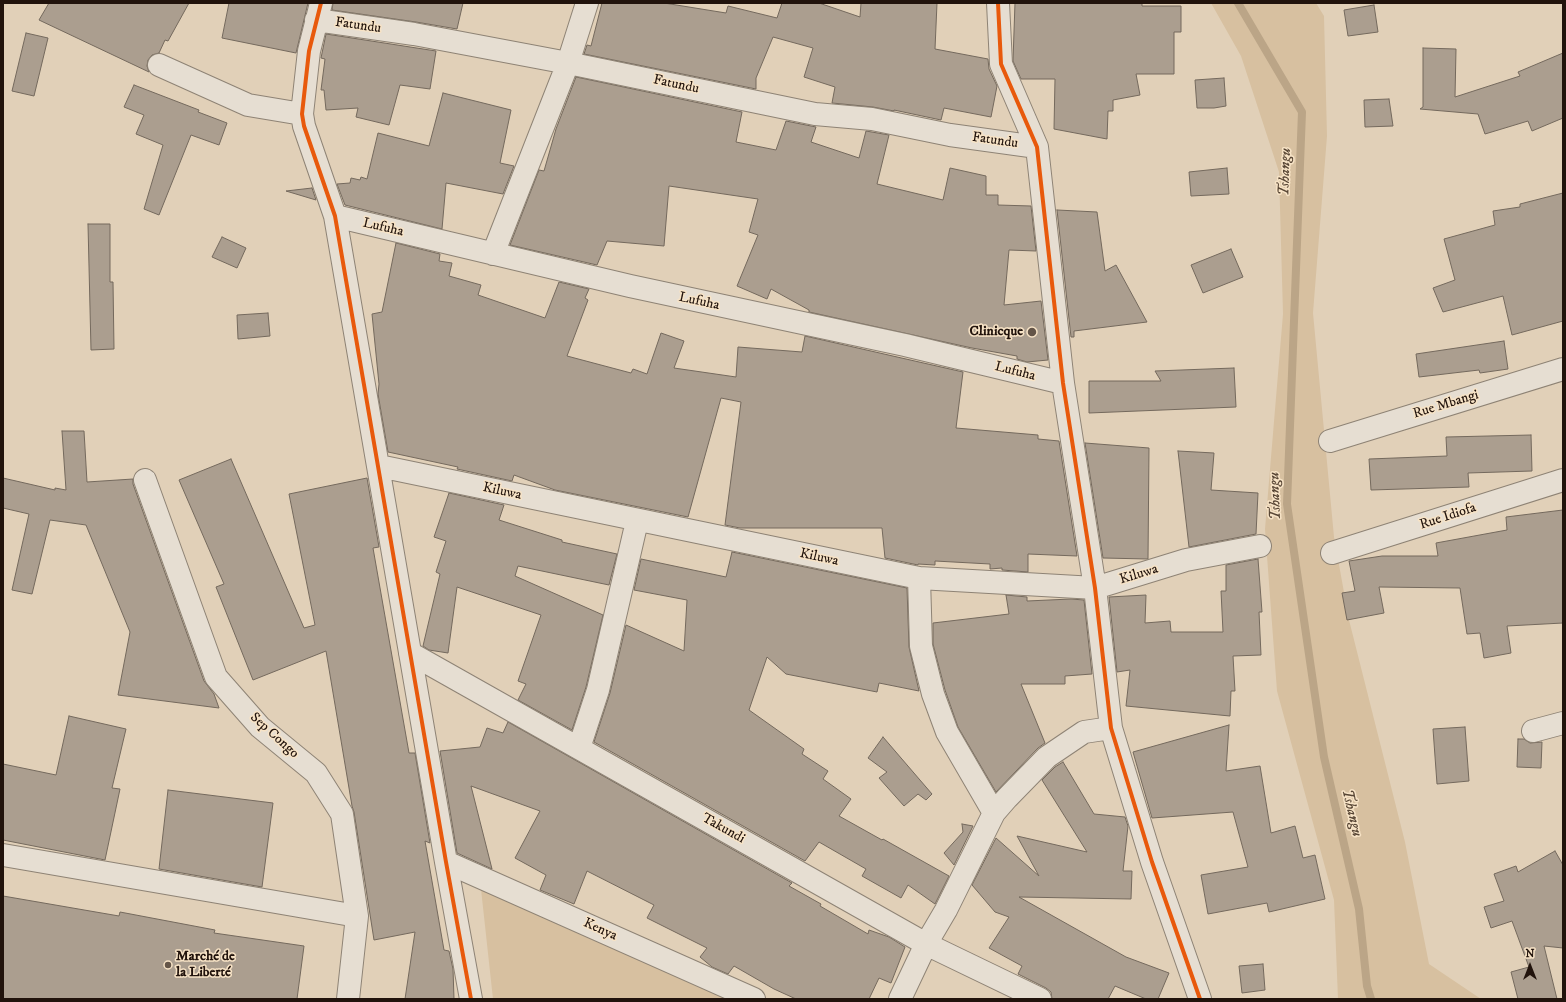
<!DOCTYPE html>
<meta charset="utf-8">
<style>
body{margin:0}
#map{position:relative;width:1566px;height:1002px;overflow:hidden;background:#e1d0b8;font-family:"IM FELL DW Pica",serif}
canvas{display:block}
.frame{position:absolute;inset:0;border:4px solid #21130c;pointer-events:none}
.north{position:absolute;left:1510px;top:946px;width:40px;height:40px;-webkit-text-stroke:3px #f7e3c6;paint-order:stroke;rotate:0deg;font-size:11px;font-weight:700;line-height:16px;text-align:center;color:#21130c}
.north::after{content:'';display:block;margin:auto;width:14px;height:18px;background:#21130c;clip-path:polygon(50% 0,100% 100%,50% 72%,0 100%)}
</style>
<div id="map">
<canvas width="1566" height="1002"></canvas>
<div class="frame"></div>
<div class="north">N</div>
</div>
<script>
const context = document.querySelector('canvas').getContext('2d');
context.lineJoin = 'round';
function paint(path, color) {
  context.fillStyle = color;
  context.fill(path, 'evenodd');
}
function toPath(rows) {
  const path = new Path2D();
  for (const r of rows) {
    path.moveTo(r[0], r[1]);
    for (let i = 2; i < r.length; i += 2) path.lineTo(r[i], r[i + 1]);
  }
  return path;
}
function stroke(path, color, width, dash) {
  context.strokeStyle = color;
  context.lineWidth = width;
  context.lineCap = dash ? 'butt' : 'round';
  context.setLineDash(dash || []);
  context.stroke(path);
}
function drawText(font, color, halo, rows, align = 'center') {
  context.font = font + ' "IM FELL DW Pica",serif';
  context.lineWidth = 3;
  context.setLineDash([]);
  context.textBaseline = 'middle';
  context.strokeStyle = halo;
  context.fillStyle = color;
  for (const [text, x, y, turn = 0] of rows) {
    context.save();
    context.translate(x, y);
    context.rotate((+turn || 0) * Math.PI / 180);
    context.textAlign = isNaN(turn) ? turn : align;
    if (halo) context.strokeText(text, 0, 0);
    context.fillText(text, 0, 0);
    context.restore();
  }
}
paint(toPath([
 [1211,3,1316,3,1324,16,1327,136,1313,313,1334,537,1349,620,1405,842,1429,964,1481,999,1338,999,1334,900,1277,691,1265,529,1283,314,1279,172,1241,56],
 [480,880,743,999,493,999]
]), '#d7c0a0');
stroke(toPath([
 [1238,3,1302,112,1287,504,1324,757,1359,909,1367,986,1371,999]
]), '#bba587', 8);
const building = toPath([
 [49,3,189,3,168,41,165,40,159,53,152,55,148,60,147,66,149,72,39,20,49,3],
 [229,3,308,3,296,53,222,38,229,3],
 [333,3,463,3,457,29,416,22,332,10,333,3],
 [602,3,664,3,726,13,728,6,777,18,782,3,819,3,860,17,861,3,937,3,935,49,988,59,989,69,997,86,991,117,944,108,941,120,894,110,894,111,873,107,832,103,835,87,804,77,813,48,773,37,756,78,756,89,584,54,587,45,591,46,602,3],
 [1015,3,1142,3,1142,6,1181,6,1181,32,1174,32,1174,74,1136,74,1140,95,1113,100,1113,111,1108,111,1107,139,1054,129,1055,79,1021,79,1013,61,1015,3],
 [1374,5,1378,32,1348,36,1344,10,1374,5],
 [26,33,48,38,34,96,12,91,26,33],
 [326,34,436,51,430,89,400,85,389,125,356,117,358,108,326,110,324,90,321,90,325,59,321,58,326,34],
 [1423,48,1456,49,1455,97,1520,76,1518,72,1563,53,1563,118,1532,131,1528,121,1485,134,1478,114,1420,109,1423,107,1423,48],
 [576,77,742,112,736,142,776,150,786,121,816,127,811,142,859,158,866,131,889,135,877,184,943,200,950,168,986,176,986,195,998,195,998,205,1031,206,1036,251,1009,250,1004,305,1041,301,1048,360,1027,362,1017,359,1017,356,972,348,809,312,809,310,771,289,767,299,737,286,758,235,749,232,758,199,669,186,664,246,607,241,597,265,510,245,539,170,544,171,556,129,576,77],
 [1224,78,1226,106,1214,108,1197,108,1195,80,1224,78],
 [134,85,199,110,198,112,227,123,219,145,191,135,159,215,144,209,163,145,136,134,144,115,124,107,134,85],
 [443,93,511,110,500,163,514,166,503,194,446,183,442,229,345,205,337,184,350,183,351,178,360,180,361,177,367,179,378,133,429,146,443,93],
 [1389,99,1393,126,1365,127,1364,100,1389,99],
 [1227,168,1229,194,1191,196,1189,172,1227,168],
 [312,188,316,200,286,191,312,188],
 [1563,193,1563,321,1512,335,1503,296,1443,312,1433,288,1455,280,1444,239,1495,225,1493,211,1520,207,1520,204,1563,193],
 [1057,210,1097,212,1105,271,1116,265,1147,322,1074,331,1074,337,1071,337,1057,210],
 [88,224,110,224,110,282,113,282,114,349,91,350,88,224],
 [222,237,246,248,237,268,212,257,222,237],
 [396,243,440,254,439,261,452,263,449,276,481,285,478,295,545,318,559,282,589,289,585,298,588,300,567,356,631,373,633,369,647,374,661,333,684,341,674,368,736,377,738,347,802,352,805,336,963,372,956,428,1038,435,1038,439,1059,441,1077,556,1028,554,1028,572,1002,570,1002,568,990,569,990,564,935,561,935,565,918,564,918,565,885,558,882,528,740,528,725,525,741,402,721,398,688,517,555,490,514,475,512,481,457,469,458,467,388,452,378,394,379,384,372,314,382,312,396,243],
 [1231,249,1243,277,1203,293,1191,265,1231,249],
 [268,313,270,336,238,339,237,315,268,313],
 [1504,341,1508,369,1480,373,1479,370,1419,377,1416,354,1504,341],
 [1234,368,1236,407,1089,413,1089,381,1161,381,1155,371,1234,368],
 [62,431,84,431,87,482,133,479,133,484,204,681,214,694,219,708,118,695,130,632,86,525,50,520,32,594,12,590,29,514,3,508,3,478,55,490,55,488,66,490,62,431],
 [1531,435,1532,471,1468,473,1469,487,1371,490,1369,459,1447,456,1446,437,1531,435],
 [1085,443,1149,448,1148,559,1103,558,1085,443],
 [1178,451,1214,453,1211,490,1258,493,1256,534,1189,547,1178,451],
 [231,459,304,628,315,625,289,494,367,478,379,547,373,548,409,753,415,753,430,843,425,841,444,950,449,951,453,969,454,999,405,999,415,932,374,940,354,812,352,806,326,651,253,680,216,587,224,584,179,480,231,459],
 [449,493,504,505,499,520,562,540,562,542,617,554,609,585,518,566,515,576,603,615,586,687,572,730,518,700,526,684,518,681,541,615,457,587,448,653,429,650,423,646,440,574,436,572,446,541,434,537,449,493],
 [1563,510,1563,623,1507,626,1511,653,1484,658,1480,633,1467,634,1460,588,1379,587,1384,613,1347,620,1342,593,1355,591,1349,561,1382,556,1438,556,1436,543,1507,530,1506,517,1563,510],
 [732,552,907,588,909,647,919,691,879,683,877,692,786,674,767,657,749,710,804,749,802,754,828,771,823,779,851,799,839,816,882,840,883,839,949,876,935,904,908,885,901,898,862,876,866,869,819,842,805,861,594,742,610,693,626,625,684,651,687,600,634,590,641,559,726,577,732,552],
 [1258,559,1262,612,1259,612,1261,655,1233,656,1235,691,1231,691,1230,716,1126,706,1130,670,1117,672,1109,597,1146,595,1145,623,1170,621,1171,632,1223,632,1221,591,1226,591,1226,565,1258,559],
 [1006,595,1027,597,1027,601,1071,599,1084,600,1092,674,1065,676,1065,684,1021,684,1045,743,1038,748,996,792,958,727,945,690,933,644,933,623,1009,614,1006,595],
 [69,716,126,729,112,788,120,789,105,860,3,840,3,764,56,775,69,716],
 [508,722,792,883,789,886,821,904,820,906,868,934,869,930,889,937,905,947,891,983,879,978,869,999,796,999,774,989,734,966,728,974,712,967,700,957,707,948,647,918,654,905,587,871,574,904,540,890,546,875,515,858,540,811,471,786,492,869,457,853,440,751,480,747,487,728,503,733,508,722],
 [1229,725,1226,771,1260,766,1271,833,1295,826,1303,858,1315,855,1325,899,1269,912,1267,903,1208,914,1201,875,1248,867,1233,812,1152,818,1133,752,1229,725],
 [1465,727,1469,781,1437,784,1433,729,1465,727],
 [883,737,932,794,926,800,918,794,904,806,879,778,887,772,868,758,883,737],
 [1518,739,1524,739,1530,743,1542,742,1541,768,1517,767,1518,739],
 [1063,762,1094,814,1125,817,1128,826,1123,871,1132,871,1131,899,1019,897,1126,957,1169,973,1158,999,1146,999,1115,986,1108,999,1052,999,1051,992,1046,988,1018,974,1022,966,989,948,1009,917,995,912,972,885,996,838,1039,876,1017,836,1087,852,1042,780,1055,767,1063,762],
 [168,790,273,803,262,887,159,869,168,790],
 [962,824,973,826,954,865,944,853,963,832,962,824],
 [1555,851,1563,865,1563,948,1544,946,1557,999,1518,999,1511,972,1529,967,1512,921,1491,928,1484,907,1504,901,1494,874,1516,866,1518,872,1555,851],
 [3,896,119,916,120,912,215,930,214,933,304,946,297,999,3,999,3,896],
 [1263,964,1265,990,1242,993,1239,966,1263,964]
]);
paint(building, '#ab9e8f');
stroke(building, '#74695d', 1);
const minor = toPath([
 [321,3,309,51,302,114,304,126,335,216,446,862,471,999],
 [998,3,1001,64,1037,147,1063,383,1095,588,1111,728,1152,862,1200,999],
 [316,20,414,34,568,63,815,114,872,119,950,135,1037,147],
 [159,65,248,105,302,114],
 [335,216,630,286,905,345,1063,383],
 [493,254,568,63,587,3],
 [1330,441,1563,369],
 [379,466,919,578,1095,588,1186,560,1260,546],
 [145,480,216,677,260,727,316,773,342,814,357,916,348,999],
 [1332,553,1563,480],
 [919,578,921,646,933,694,947,732,994,813],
 [410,653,926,944,1040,999],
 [1533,731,1563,723],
 [579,748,598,690,637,521],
 [3,855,357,916],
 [446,862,754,999],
 [900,999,926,944,946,910,994,813,1007,798,1047,757,1084,732,1111,728]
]);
stroke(minor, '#8e8375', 24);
stroke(minor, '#e6ded2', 22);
stroke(toPath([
 [321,3,309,51,302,114,304,126,335,216,446,862,471,999],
 [998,3,1001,64,1037,147,1063,383,1095,588,1111,728,1152,862,1200,999]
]), '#e8590c', 4);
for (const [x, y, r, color] of [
 [1032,332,5,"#645548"],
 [168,965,4,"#645548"]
]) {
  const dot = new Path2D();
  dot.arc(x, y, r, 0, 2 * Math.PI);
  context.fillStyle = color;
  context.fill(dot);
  stroke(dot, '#f7e3c6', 1.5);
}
drawText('14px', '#21130c', '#f7e3c6', [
 ["Fatundu",358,26,8],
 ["Fatundu",676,85,12],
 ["Fatundu",995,141,8],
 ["Lufuha",383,228,13],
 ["Lufuha",699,302,12],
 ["Lufuha",1015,372,14],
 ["Rue Mbangi",1446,405,-17],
 ["Kiluwa",502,492,12],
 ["Rue Idiofa",1448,517,-18],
 ["Kiluwa",819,558,12],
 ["Kiluwa",1139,575,-17],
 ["Sep Congo",274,736,42],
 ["Takundi",723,829,29],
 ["Kenya",600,930,24]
]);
drawText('bold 14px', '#21130c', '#f7e3c6', [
 ["Clinicque",1023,332],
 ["Marché de",176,957,"left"],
 ["la Liberté",176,973,"left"]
], 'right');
drawText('italic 15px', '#584635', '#f7e3c6', [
 ["Tshangu",1286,172,-88],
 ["Tshangu",1276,496,-92],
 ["Tshangu",1351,813,77]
]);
</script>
